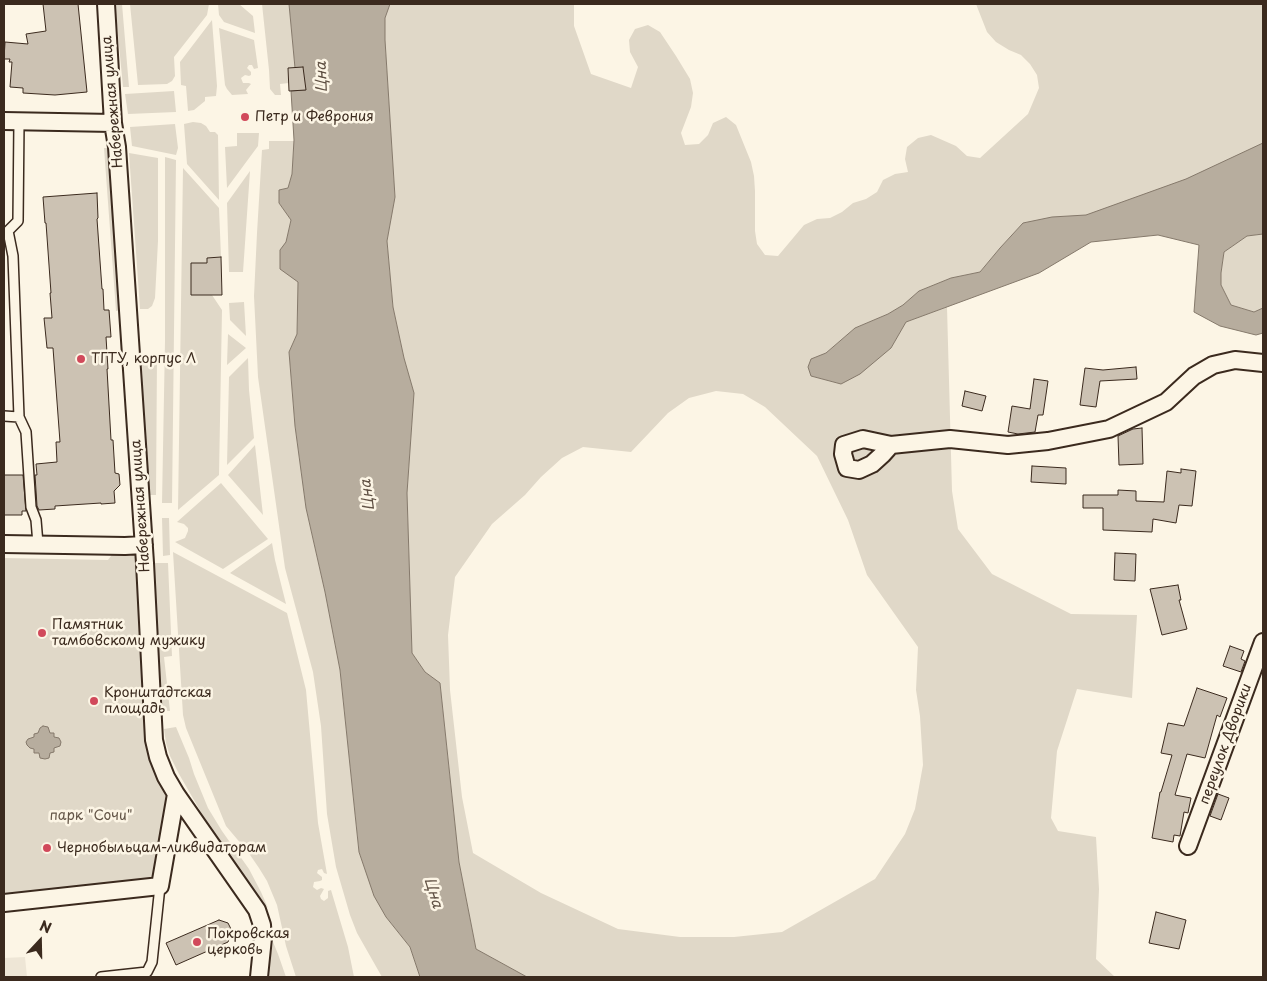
<!DOCTYPE html>
<meta charset="utf-8">
<style>
body{margin:0}
#map{position:relative;width:1267px;height:981px;overflow:hidden;background:#fcf5e5;font-family:"Playpen Sans",sans-serif}
canvas{display:block}
.frame{position:absolute;inset:0;border:5px solid #3b2a1e;pointer-events:none}
.north{position:absolute;left:15px;top:916px;width:50px;height:50px;-webkit-text-stroke:4px #fcf5e5;paint-order:stroke;rotate:21deg;font-size:14px;font-weight:700;line-height:20px;text-align:center;color:#3b2a1e}
.north::after{content:'';display:block;margin:auto;width:18px;height:22px;background:#3b2a1e;clip-path:polygon(50% 0,100% 100%,50% 72%,0 100%)}
</style>
<div id="map">
<canvas width="1267" height="981"></canvas>
<div class="frame"></div>
<div class="north">N</div>
</div>
<script>
const context = document.querySelector('canvas').getContext('2d');
context.lineJoin = 'round';
function paint(path, color) {
  context.fillStyle = color;
  context.fill(path, 'evenodd');
}
function toPath(rows) {
  const path = new Path2D();
  for (const r of rows) {
    path.moveTo(r[0], r[1]);
    for (let i = 2; i < r.length; i += 2) path.lineTo(r[i], r[i + 1]);
  }
  return path;
}
function stroke(path, color, width, dash) {
  context.strokeStyle = color;
  context.lineWidth = width;
  context.lineCap = dash ? 'butt' : 'round';
  context.setLineDash(dash || []);
  context.stroke(path);
}
function drawText(font, color, halo, rows, align = 'center') {
  context.font = font + ' "Playpen Sans",sans-serif';
  context.lineWidth = 5;
  context.setLineDash([]);
  context.textBaseline = 'middle';
  context.strokeStyle = halo;
  context.fillStyle = color;
  for (const [text, x, y, turn = 0] of rows) {
    context.save();
    context.translate(x, y);
    context.rotate((+turn || 0) * Math.PI / 180);
    context.textAlign = isNaN(turn) ? turn : align;
    if (halo) context.strokeText(text, 0, 0);
    context.fillText(text, 0, 0);
    context.restore();
  }
}
paint(toPath([
 [25,957,27,977,4,977,4,958]
]), '#eee6d6');
paint(toPath([
 [115,4,122,4,129,87,123,87],
 [130,4,209,4,207,15,174,57,175,76,172,81,167,84,138,85],
 [218,4,239,4,253,16,255,33,224,22,219,15],
 [262,4,289,4,295,68,288,69,289,83,280,84,281,95,275,95,270,89,269,70],
 [390,4,574,4,574,26,591,74,631,88,638,67,630,52,629,40,635,29,648,25,660,32,676,56,690,79,693,93,691,107,681,133,685,145,699,144,708,135,713,123,726,117,736,125,751,162,754,176,755,191,755,231,757,244,765,255,778,256,804,225,817,219,830,218,842,212,853,203,866,199,877,192,883,180,895,174,908,172,905,159,907,147,918,138,931,135,956,146,967,156,980,158,1028,114,1039,88,1037,75,1030,64,1021,55,1009,50,996,42,987,32,976,4,1263,4,1263,195,1172,212,1023,223,1000,248,980,272,951,278,919,291,903,305,888,314,855,328,826,353,812,359,811,376,841,384,891,348,906,322,947,307,952,491,958,529,992,574,1071,614,1137,615,1132,698,1077,689,1057,751,1051,818,1058,831,1096,837,1099,889,1096,959,1115,977,527,977,476,949,459,862,440,684,425,672,412,653,407,493,414,393,404,358,393,307,387,241,395,196,385,40,385,18],
 [716,391,743,394,765,407,817,456,848,520,867,575,918,647,916,690,920,716,923,765,915,809,905,834,875,879,782,932,734,937,680,937,618,929,541,893,473,853,462,797,450,690,448,635,455,577,492,524,525,495,541,477,562,458,583,447,631,452,668,413,689,398],
 [212,20,217,86,216,96,205,97,205,101,194,110,188,111,186,86,181,85,180,62],
 [219,28,254,40,258,68,254,69,252,65,249,65,247,68,251,72,251,75,249,76,245,75,241,78,243,83,249,83,251,84,246,90,248,94,232,95,227,89,225,85],
 [174,91,176,112,128,114,125,94],
 [193,122,201,123,206,126,210,132,215,132,218,135,219,200,187,164,184,124],
 [175,124,178,148,176,155,132,146,130,127],
 [237,133,259,133,258,146,227,188,225,147,237,146],
 [269,141,294,141,292,174,288,188,279,190,279,203,291,220,286,242,298,282,297,334,289,352,295,426,306,508,325,592,340,670,359,852,386,917,410,947,420,977,382,977,357,933,350,915,336,867,327,814,321,726,313,672,285,568,258,377,254,296,257,233,262,150,269,149],
 [104,148,111,148,123,310,116,311],
 [129,153,158,158,158,241,155,298,152,306,148,309,140,309],
 [165,157,176,160,172,503,162,503,165,341],
 [183,168,219,208,221,257,207,258,207,263,191,263,191,295,212,295,222,310,219,475,178,510],
 [250,171,243,272,229,272,227,203],
 [1263,234,1263,308,1254,312,1231,305,1221,285,1221,273,1224,252,1247,236],
 [244,302,246,336,230,320,229,303],
 [228,334,246,348,227,365],
 [142,357,157,357,156,495,144,495],
 [248,358,249,390,254,438,227,465,229,377],
 [255,445,263,515,228,475],
 [221,483,268,539,223,569,175,542,185,538,188,531,188,528,184,524,177,522],
 [162,518,169,518,170,555,163,556],
 [272,543,275,560,286,604,230,573],
 [114,552,127,552,132,554,136,558,138,563,141,669,146,743,153,768,167,795,155,881,4,897,4,558,108,560],
 [39,729,49,733,54,737,50,752,34,748,32,737,34,738,39,734],
 [173,552,287,613,306,690,318,823,327,874,324,873,322,869,318,870,317,873,322,877,322,880,320,881,314,882,313,887,317,890,321,888,324,889,320,896,321,899,324,901,328,898,328,891,331,890,348,947,354,977,296,977,286,946,277,905,267,881,259,868,248,852,226,826,186,728,183,715],
 [151,563,168,563,172,656,164,657,170,711,162,711],
 [176,727,189,758,194,774,208,808,222,831,249,869,261,892,268,908,247,879,230,858,217,840,179,774,170,756,166,743,164,729],
 [273,942,278,954,286,977,267,977]
]), '#e0d8c8');
const water = toPath([
 [289,4,390,4,385,18,385,40,395,197,387,241,393,307,404,358,414,393,407,493,412,653,425,672,440,683,459,862,476,949,527,977,420,977,410,947,386,917,374,896,359,852,340,670,325,592,306,508,295,426,289,352,297,334,298,282,280,269,280,250,286,242,291,220,279,203,279,190,288,188,292,174,294,140,291,91,305,90,295,68,289,4],
 [1263,143,1263,234,1247,236,1224,252,1221,273,1221,285,1231,305,1254,312,1263,308,1263,333,1256,335,1220,326,1194,312,1199,245,1158,235,1091,242,1039,273,906,322,891,348,860,374,841,384,811,376,808,367,811,359,826,353,855,328,888,314,903,305,919,291,951,278,980,272,1000,248,1023,223,1052,217,1086,215,1186,179,1263,143],
 [43,726,48,727,50,733,54,733,54,737,59,738,61,742,60,746,54,748,54,752,50,753,49,758,45,759,40,758,39,753,34,753,34,749,30,748,27,745,26,742,28,739,34,737,34,734,38,733,40,728,43,726]
]);
paint(water, '#b7ad9e');
stroke(water, '#85796b', 1);
const building = toPath([
 [43,4,78,4,87,92,55,95,23,93,23,88,10,87,12,62,9,62,10,59,4,59,5,42,28,44,26,34,46,31,43,4],
 [303,67,306,90,289,91,288,68,303,67],
 [97,193,98,218,97,219,102,289,103,289,104,310,109,310,111,337,106,337,108,369,107,369,111,440,113,440,115,473,119,474,120,485,114,491,115,503,101,504,101,503,55,506,55,509,39,510,37,506,35,475,37,475,36,464,57,462,56,442,60,442,53,348,47,348,44,318,52,318,50,293,51,293,46,223,45,223,43,197,97,193],
 [221,257,222,295,191,295,191,263,207,263,207,258,221,257],
 [1136,367,1137,379,1100,381,1096,407,1080,405,1085,368,1103,370,1136,367],
 [1034,379,1048,381,1043,415,1038,415,1035,432,1018,434,1008,432,1012,406,1030,409,1034,379],
 [965,391,986,396,982,411,962,406,965,391],
 [1142,428,1143,464,1119,465,1118,436,1133,429,1142,428],
 [1032,466,1066,468,1066,484,1031,482,1032,466],
 [1181,469,1196,471,1192,506,1179,505,1176,523,1153,519,1152,532,1103,530,1103,508,1083,508,1083,495,1118,495,1118,490,1136,491,1136,501,1164,502,1167,471,1181,473,1181,469],
 [4,475,23,475,26,511,22,511,22,515,4,515,4,475],
 [1115,553,1136,554,1135,581,1114,580,1115,553],
 [1178,585,1181,600,1179,600,1187,629,1162,635,1150,589,1178,585],
 [1230,646,1244,651,1241,659,1245,661,1241,672,1223,666,1230,646],
 [1197,688,1227,698,1220,717,1217,715,1205,758,1187,754,1175,795,1191,798,1188,813,1184,812,1180,836,1174,835,1173,842,1152,838,1160,792,1161,792,1172,755,1161,753,1168,723,1184,726,1197,688],
 [1218,794,1229,798,1221,820,1210,816,1218,794],
 [1156,912,1186,920,1179,949,1149,943,1156,912],
 [219,920,228,923,232,931,228,942,176,965,166,943,219,920]
]);
paint(building, '#ccc2b3');
stroke(building, '#3b2a1e', 1);
const lane = toPath([
 [4,416,19,417,13,256,8,231,18,221,19,122],
 [19,417,26,432,31,507,36,520,38,544],
 [101,977,147,972,152,962,160,886]
]);
const street = toPath([
 [106,4,113,123,117,147,145,563,154,740,158,757,166,777,176,794,257,910,262,925,263,938,259,977],
 [4,121,113,123],
 [891,445,883,454,872,464,859,470,847,468,843,454,844,445,863,439,891,445,950,439,1008,445,1048,441,1109,429,1166,402,1194,376,1213,365,1235,360,1263,363],
 [4,544,125,546,144,545],
 [1188,846,1263,642],
 [4,903,160,886,176,794]
]);
stroke(lane, '#3b2a1e', 12);
stroke(street, '#3b2a1e', 20);
stroke(lane, '#fcf5e5', 9);
stroke(street, '#fcf5e5', 16);
for (const [x, y, r, color] of [
 [245,117,5,"#d1495b"],
 [81,359,5,"#d1495b"],
 [42,633,5,"#d1495b"],
 [94,701,5,"#d1495b"],
 [47,848,5,"#d1495b"],
 [197,942,5,"#d1495b"]
]) {
  const dot = new Path2D();
  dot.arc(x, y, r, 0, 2 * Math.PI);
  context.fillStyle = color;
  context.fill(dot);
  stroke(dot, '#fcf5e5', 2);
}
drawText('14px', '#3b2a1e', '#fcf5e5', [
 ["Набережная улица",113,102,-95],
 ["Набережная улица",141,506,-94],
 ["переулок Дворики",1226,744,-70]
]);
drawText('14px', '#3b2a1e', '#fcf5e5', [
 ["Петр и Феврония",255,117],
 ["ТГТУ, корпус Л",91,359],
 ["Памятник",52,625],
 ["тамбовскому мужику",52,641],
 ["Кронштадтская",104,693],
 ["площадь",104,709],
 ["Чернобыльцам-ликвидаторам",57,848],
 ["Покровская",207,934],
 ["церковь",207,950]
], 'left');
drawText('14px', '#645648', '#fcf5e5', [
 ["парк \"Сочи\"",91,816]
]);
drawText('italic 15px', '#605144', '#fcf5e5', [
 ["Цна",322,77,-92],
 ["Цна",368,495,-97],
 ["Цна",433,893,73]
]);
</script>
